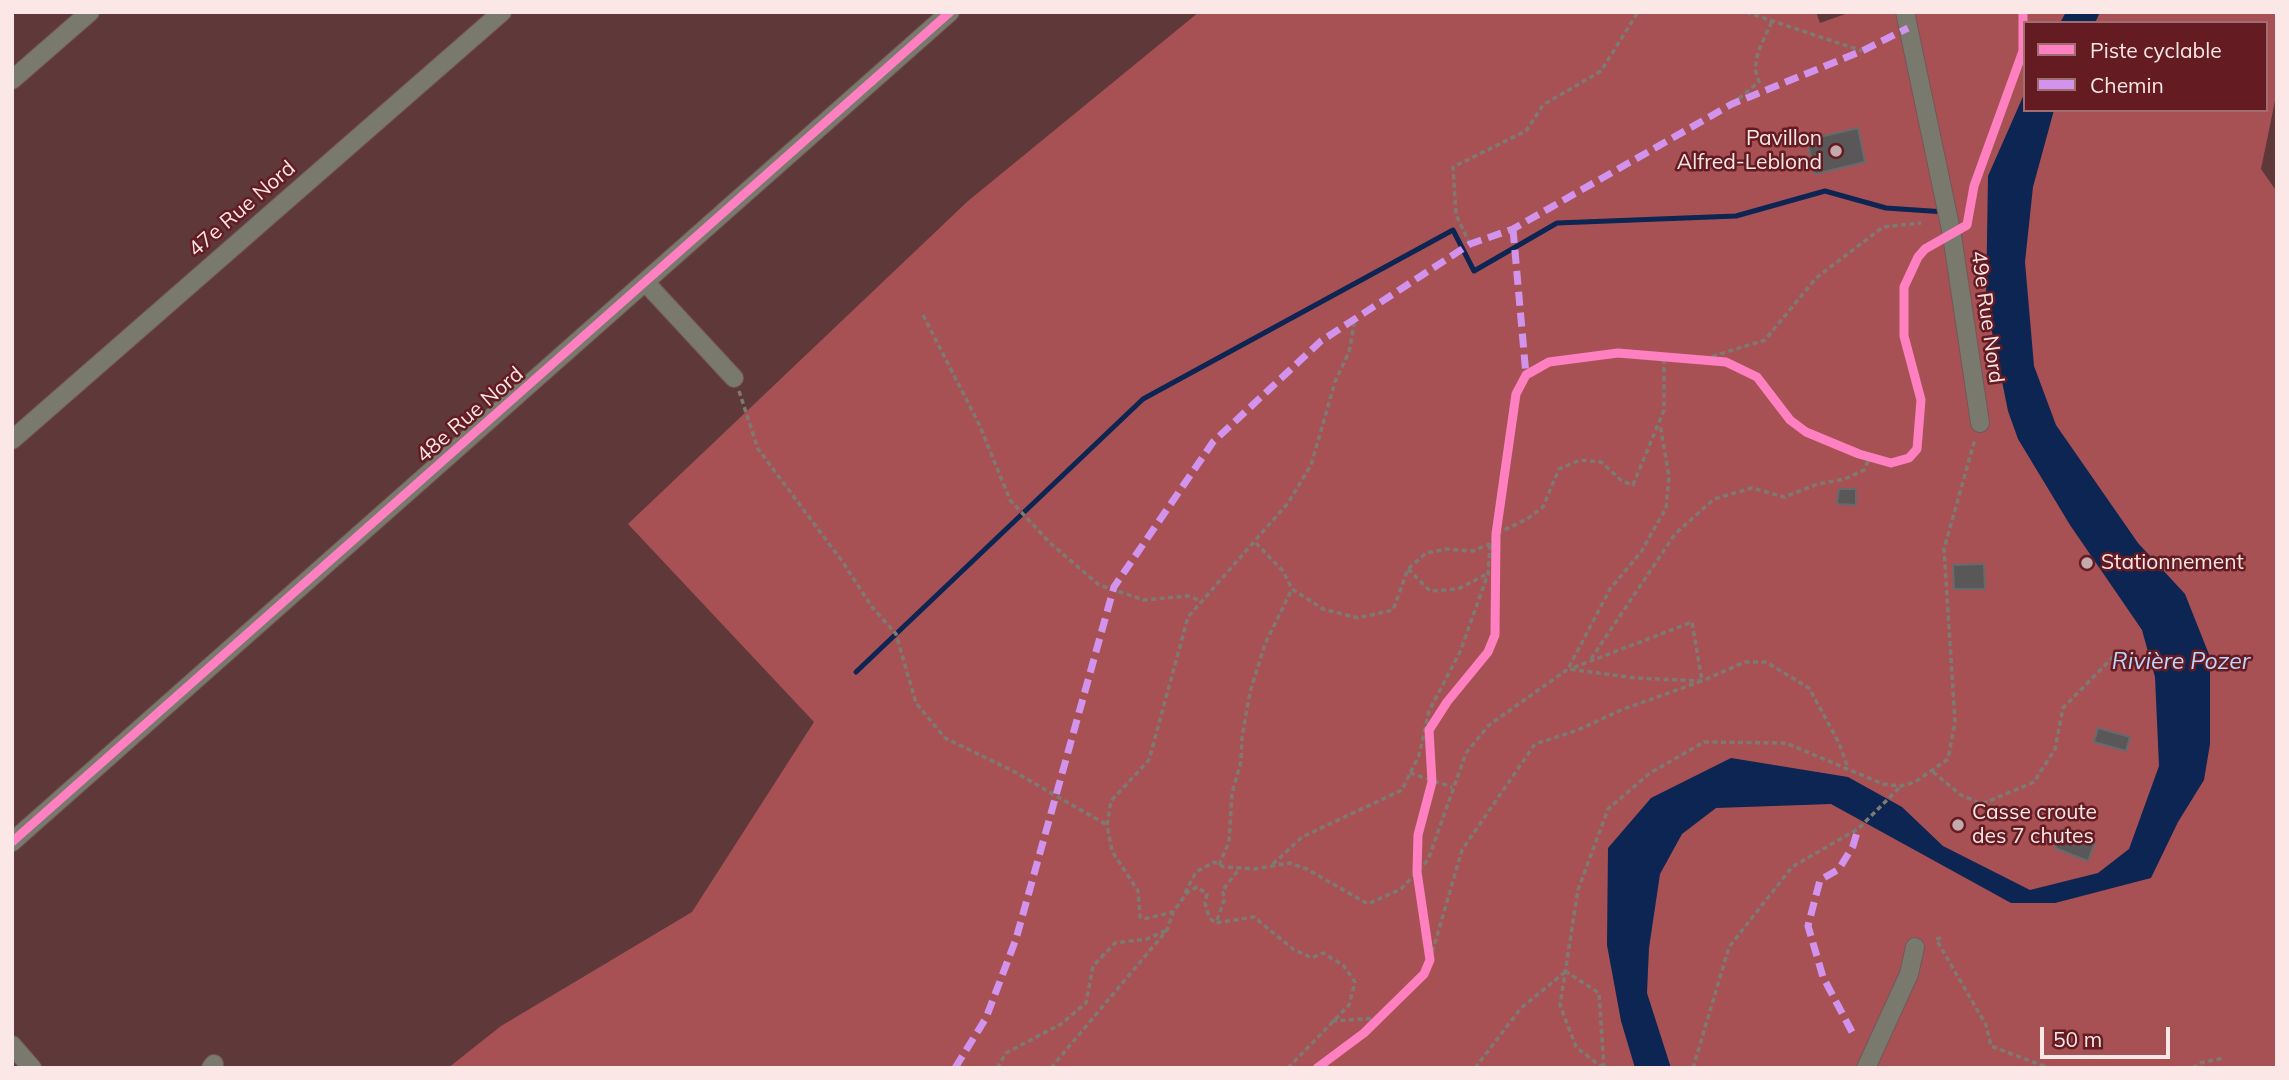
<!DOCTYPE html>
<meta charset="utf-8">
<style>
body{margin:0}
#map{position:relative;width:2289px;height:1080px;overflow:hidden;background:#5f383a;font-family:Mulish,sans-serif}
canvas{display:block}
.frame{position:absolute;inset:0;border:14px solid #fae7e6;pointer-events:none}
.legend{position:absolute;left:2023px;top:21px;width:245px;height:91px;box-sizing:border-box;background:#641b22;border:2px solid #a06d70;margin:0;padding:9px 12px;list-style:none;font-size:21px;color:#fae7e6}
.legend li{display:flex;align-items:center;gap:14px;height:35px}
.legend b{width:35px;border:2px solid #a06d70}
.scale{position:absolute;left:2040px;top:1027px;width:130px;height:32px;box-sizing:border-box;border:4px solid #fae7e6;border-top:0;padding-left:9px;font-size:21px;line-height:24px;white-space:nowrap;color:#fae7e6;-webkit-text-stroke:5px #641b22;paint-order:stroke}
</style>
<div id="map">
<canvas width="2289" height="1080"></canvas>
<div class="frame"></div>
<ul class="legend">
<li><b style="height:9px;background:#ff80c0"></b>Piste cyclable</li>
<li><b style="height:9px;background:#d193ec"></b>Chemin</li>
</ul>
<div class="scale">50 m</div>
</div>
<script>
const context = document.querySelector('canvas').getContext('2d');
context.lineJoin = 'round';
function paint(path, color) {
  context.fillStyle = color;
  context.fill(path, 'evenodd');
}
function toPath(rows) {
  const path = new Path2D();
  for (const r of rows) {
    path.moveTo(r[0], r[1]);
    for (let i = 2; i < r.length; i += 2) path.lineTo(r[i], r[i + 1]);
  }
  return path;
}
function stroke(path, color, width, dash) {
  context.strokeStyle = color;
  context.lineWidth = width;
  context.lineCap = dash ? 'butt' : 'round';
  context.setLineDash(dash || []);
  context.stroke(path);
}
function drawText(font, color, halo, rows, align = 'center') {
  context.font = font + ' Mulish,sans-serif';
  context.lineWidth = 5;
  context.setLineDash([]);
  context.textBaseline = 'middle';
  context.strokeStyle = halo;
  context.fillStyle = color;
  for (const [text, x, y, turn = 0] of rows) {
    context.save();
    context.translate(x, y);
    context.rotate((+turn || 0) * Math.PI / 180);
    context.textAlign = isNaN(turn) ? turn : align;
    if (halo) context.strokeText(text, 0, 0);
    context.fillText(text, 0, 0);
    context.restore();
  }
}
paint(toPath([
 [1199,12,1816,12,1820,23,1851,12,2277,12,2277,91,2261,169,2277,192,2277,1068,448,1068,501,1026,692,912,814,722,628,524,968,201],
 [2025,23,2266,23,2266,110,2025,110]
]), '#a85155');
paint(toPath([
 [2066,12,2100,12,2095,23,2060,23],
 [2025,92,2025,110,2054,110,2033,187,2025,262,2034,366,2056,425,2138,543,2185,594,2210,657,2210,744,2204,780,2178,822,2151,878,2055,903,2011,903,1831,804,1716,808,1682,834,1660,874,1649,948,1647,993,1671,1068,1635,1068,1621,1021,1607,945,1608,848,1651,798,1731,758,1848,777,1902,807,1943,846,2030,890,2098,873,2129,849,2159,766,2155,677,2142,630,2070,525,2018,439,2008,411,1986,302,1988,176]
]), '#0c2552');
stroke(toPath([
 [856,672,1143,399,1453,230,1474,271,1557,223,1736,216,1825,191,1886,208,1945,212]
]), '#0c2552', 5);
const building = toPath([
 [1858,128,1865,162,1815,174,1807,140,1858,128],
 [1839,489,1856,489,1856,505,1837,504,1839,489],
 [1984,564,1985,589,1954,589,1953,565,1984,564],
 [2098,728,2130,737,2126,751,2094,742,2098,728],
 [2063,829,2095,842,2088,861,2055,848,2063,829]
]);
paint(building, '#5a5758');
stroke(building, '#656b6d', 2);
const minor = toPath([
 [1905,12,1952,235,1980,423],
 [12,80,90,12],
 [646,283,734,378],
 [12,440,502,12],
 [12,842,950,12],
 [12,1045,32,1068],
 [211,1068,214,1064],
 [1866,1068,1909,974,1915,947]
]);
stroke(minor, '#745758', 20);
stroke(toPath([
 [1746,12,1862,51],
 [1732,104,1759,82,1755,69,1758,52,1772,21],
 [1470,244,1456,215,1453,167,1526,131,1543,105,1601,71,1638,12],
 [923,315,979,424,1010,500,1050,543,1099,585,1144,600,1188,596,1202,601],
 [1704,359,1765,340,1816,278,1883,227,1921,223],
 [739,391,758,449,842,561,872,607,896,634,916,703,945,738,1013,771,1107,825],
 [1256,543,1283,571,1292,589],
 [1408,569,1430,591,1458,589,1487,574],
 [1591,659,1675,534,1714,499,1752,488,1784,497,1818,484,1845,479,1864,470,1870,457],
 [1569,667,1610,589,1641,552,1666,508,1669,477,1660,424],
 [1933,772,1961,795,1982,804,2034,782,2055,749,2063,708,2116,654],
 [1410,773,1452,787],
 [1273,864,1302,837,1402,790,1419,755,1429,711,1460,652,1488,574,1490,546],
 [1219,865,1229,842,1232,793,1241,762,1242,737,1250,692,1265,644,1292,589,1323,609,1358,618,1393,610,1408,569,1426,553,1446,549,1473,551,1490,544,1496,534,1527,519,1543,507,1559,469,1580,460,1601,462,1622,481,1633,485,1664,410,1664,356],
 [1185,893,1196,872,1214,862,1224,867,1255,869,1289,863,1307,869,1368,904,1401,889,1428,860,1466,753,1489,725,1568,669,1636,678,1702,681,1745,662,1766,662,1809,688,1839,743,1848,768],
 [1217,920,1225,898,1222,891,1240,868],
 [1941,938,1936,939,1986,1025,1991,1046,2049,1068],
 [1430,960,1462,850,1535,744,1578,730,1621,710,1702,681,1692,622,1570,669],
 [1565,971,1599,993,1604,1068],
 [1332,1021,1378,1018],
 [997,1068,1006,1053,1061,1024,1086,1003,1093,966,1115,943,1147,939,1167,930],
 [1051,1068,1167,930,1173,913],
 [1288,1068,1349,1005,1355,982,1343,965,1323,953,1312,958,1293,949,1254,917,1215,923,1209,917,1205,903,1207,894,1197,887,1187,893,1173,912,1144,919,1140,917,1138,891,1112,851,1107,825,1111,801,1149,760,1188,617,1288,503,1311,465,1335,382,1349,352,1355,319],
 [1475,1068,1521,1008,1564,973],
 [1603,1068,1576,1047,1560,1005,1578,890,1608,809,1650,773,1704,742,1786,743,1883,784,1901,786,1915,782,1948,759,1955,722,1944,549,1975,439],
 [1693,1068,1729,947,1792,867,1858,829,1901,786],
 [2193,1068,2200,1063,2224,1058]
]), '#7f7a71', 3.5, [5, 3.5]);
stroke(minor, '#7a796e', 18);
stroke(toPath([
 [1513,229,1526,375],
 [1852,1032,1823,977,1808,926,1820,880,1839,869,1853,846,1858,829],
 [955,1068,986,1018,1016,939,1114,587,1213,442,1321,341,1470,244,1513,229,1732,104,1862,51,1908,28]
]), '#d193ec', 7, [14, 7]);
stroke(toPath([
 [12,842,950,12],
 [1317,1068,1364,1033,1424,974,1430,960,1417,872,1418,835,1432,782,1429,730,1447,702,1488,652,1495,635,1496,534,1516,394,1526,375,1549,362,1618,353,1726,362,1757,377,1790,420,1806,432,1859,454,1891,463,1909,458,1917,449,1921,400,1904,336,1904,287,1918,257,1925,249,1967,225,1974,186,2023,51,2023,12]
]), '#ff80c0', 9);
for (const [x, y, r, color] of [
 [1836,151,7,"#c4aaaa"],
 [2087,563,7,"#c4aaaa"],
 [1958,825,7,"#c4aaaa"]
]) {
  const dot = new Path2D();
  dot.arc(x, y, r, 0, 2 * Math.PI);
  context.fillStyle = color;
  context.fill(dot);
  stroke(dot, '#641b22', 2.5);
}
drawText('21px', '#fae7e6', '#641b22', [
 ["Pavillon",1822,139,"right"],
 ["Alfred-Leblond",1822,163,"right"],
 ["Stationnement",2101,563],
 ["Casse croute",1972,813],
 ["des 7 chutes",1972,837]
], 'left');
drawText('21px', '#fae7e6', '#641b22', [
 ["47e Rue Nord",242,209,-41],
 ["49e Rue Nord",1987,317,82],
 ["48e Rue Nord",470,415,-41]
]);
drawText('italic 23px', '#bdd6fd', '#641b22', [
 ["Rivière Pozer",2181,662]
]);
</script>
